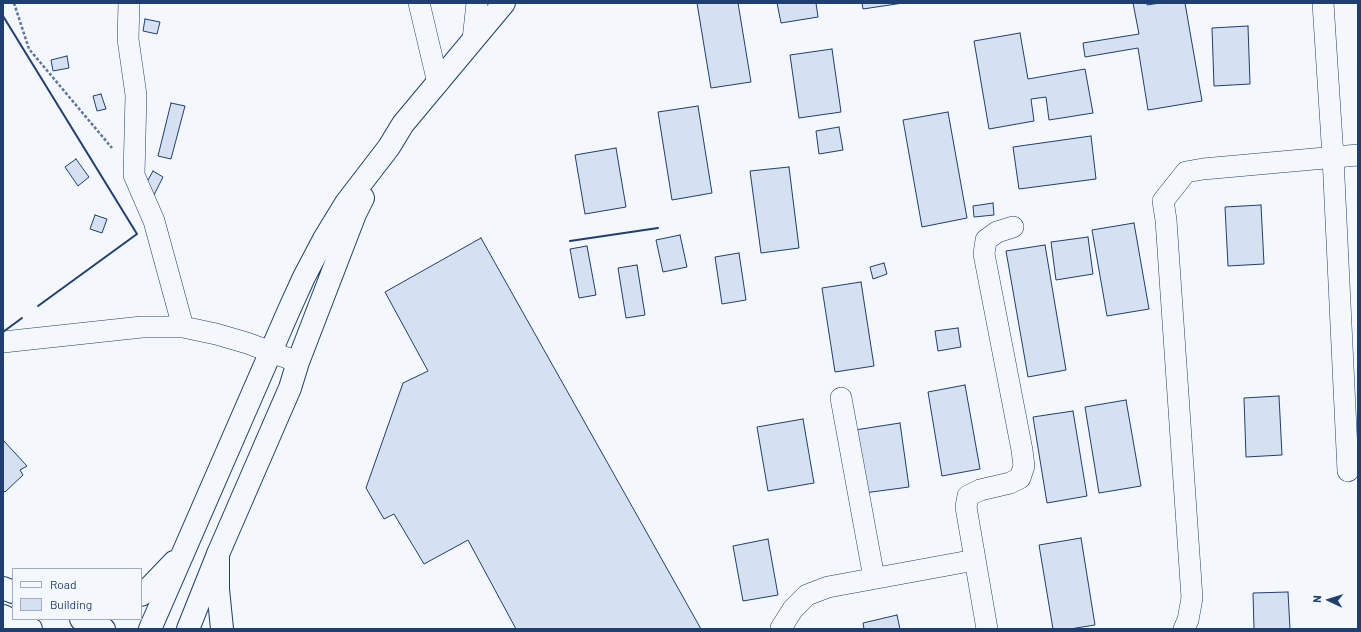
<!DOCTYPE html>
<style>
body{margin:0}
#map{position:relative;width:1361px;height:632px;overflow:hidden;background:#f4f7fb;font-family:Barlow,sans-serif}
canvas{display:block}
.frame{position:absolute;inset:0;border:4px solid #1d3f73;pointer-events:none}
.legend{position:absolute;left:12px;top:568px;width:130px;height:52px;box-sizing:border-box;background:#f4f7fb;border:1px solid #9eadc5;margin:0;padding:5px 7px;list-style:none;font-size:12px;color:#1d3f73}
.legend li{display:flex;align-items:center;gap:8px;height:20px}
.legend b{width:20px;border:1px solid #9eadc5}
.north{position:absolute;left:1309px;top:580px;width:40px;height:40px;-webkit-text-stroke:3px #f4f7fb;paint-order:stroke;rotate:274deg;font-size:11px;font-weight:700;line-height:16px;text-align:center;color:#1d3f73}
.north::after{content:'';display:block;margin:auto;width:14px;height:18px;background:#1d3f73;clip-path:polygon(50% 0,100% 100%,50% 72%,0 100%)}
</style>
<div id="map">
<canvas width="1361" height="632"></canvas>
<div class="frame"></div>
<ul class="legend">
<li><b style="height:5px;background:#f4f7fb"></b>Road</li>
<li><b style="height:11px;background:#d5e0f0"></b>Building</li>
</ul>
<div class="north">N</div>
</div>
<script>
const context = document.querySelector('canvas').getContext('2d');
context.lineJoin = 'round';
function paint(path, color) {
  context.fillStyle = color;
  context.fill(path, 'evenodd');
}
function toPath(rows) {
  const path = new Path2D();
  for (const r of rows) {
    path.moveTo(r[0], r[1]);
    for (let i = 2; i < r.length; i += 2) path.lineTo(r[i], r[i + 1]);
  }
  return path;
}
function stroke(path, color, width, dash) {
  context.strokeStyle = color;
  context.lineWidth = width;
  context.lineCap = dash ? 'butt' : 'round';
  context.setLineDash(dash || []);
  context.stroke(path);
}
const building = toPath([
 [697,3,738,3,751,82,711,88,697,3],
 [777,3,816,3,818,17,781,23,777,3],
 [862,3,903,3,863,9,862,3],
 [1133,3,1147,3,1147,5,1160,3,1185,3,1202,101,1148,110,1138,48,1085,57,1083,43,1139,34,1133,3],
 [145,19,160,22,157,34,143,31,145,19],
 [1248,26,1250,84,1214,86,1212,28,1248,26],
 [1020,33,1028,79,1085,69,1093,113,1049,120,1046,97,1031,99,1034,121,989,129,974,41,1020,33],
 [832,49,841,112,799,118,790,55,832,49],
 [67,56,69,68,53,71,51,60,67,56],
 [101,94,106,109,97,111,93,96,101,94],
 [171,103,185,106,171,159,158,156,171,103],
 [698,106,712,193,672,200,658,112,698,106],
 [948,112,967,218,922,227,903,120,948,112],
 [839,127,843,150,819,154,816,131,839,127],
 [1091,136,1096,179,1019,189,1013,147,1091,136],
 [616,148,626,207,585,214,575,155,616,148],
 [76,159,89,177,78,186,65,167,76,159],
 [789,167,799,248,761,253,750,171,789,167],
 [153,171,163,177,154,195,143,189,153,171],
 [993,203,994,215,974,217,973,206,993,203],
 [1261,205,1264,264,1228,266,1225,207,1261,205],
 [95,215,107,219,102,233,90,229,95,215],
 [1134,223,1149,309,1107,316,1092,230,1134,223],
 [680,235,687,267,663,272,656,240,680,235],
 [1088,237,1093,274,1056,280,1051,242,1088,237],
 [481,238,701,629,516,629,468,540,424,564,394,514,384,519,366,488,403,383,428,371,385,292,481,238],
 [1045,245,1066,370,1028,377,1006,251,1045,245],
 [587,246,596,295,579,298,570,249,587,246],
 [739,253,746,300,722,304,715,257,739,253],
 [884,263,887,274,873,279,870,267,884,263],
 [637,265,645,315,626,318,618,268,637,265],
 [861,282,874,366,835,372,822,288,861,282],
 [958,328,961,347,938,351,935,331,958,328],
 [965,385,980,469,942,476,928,392,965,385],
 [1279,396,1282,455,1246,457,1244,398,1279,396],
 [1126,400,1141,486,1099,493,1085,407,1126,400],
 [1073,411,1087,496,1047,503,1033,417,1073,411],
 [803,419,814,483,768,491,757,427,803,419],
 [900,423,909,487,864,493,855,430,900,423],
 [3,440,27,466,20,470,23,475,5,492,3,490,3,440],
 [1081,538,1095,625,1070,629,1053,629,1039,545,1081,538],
 [768,539,778,595,743,601,733,546,768,539],
 [1288,592,1290,629,1254,629,1253,593,1288,592],
 [897,615,900,629,864,629,863,623,897,615]
]);
paint(building, '#d5e0f0');
stroke(building, '#1d3f73', 1);
const street = toPath([
 [129,3,128,39,136,95,134,175,154,221,183,327],
 [419,3,438,83],
 [1323,3,1333,157,1348,471],
 [473,40,477,3],
 [3,342,142,327,183,327,216,334,247,343,298,362],
 [841,398,874,578],
 [781,628,793,609,807,595,828,587,975,560],
 [987,629,966,507,968,496,980,490,1010,483,1020,478,1024,466,1022,450,984,254,986,240,997,232,1013,227],
 [1184,629,1188,620,1192,598,1166,220,1163,201,1186,172,1203,169,1358,155]
]);
const secondary = toPath([
 [3,588,13,592],
 [141,595,151,586,174,562],
 [3,616,31,629],
 [81,619,104,629],
 [150,629,289,310,304,277,324,239,346,203,389,147,403,124,504,3],
 [188,629,218,554,290,388,298,362,355,214,363,198]
]);
const highway = toPath([
 [218,554,218,589,222,629]
]);
stroke(street, '#1d3f73', 22);
stroke(secondary, '#1d3f73', 24);
stroke(highway, '#1d3f73', 24);
stroke(toPath([
 [14,3,29,49,112,148]
]), '#5e769c', 2.5, [3, 2]);
stroke(street, '#f4f7fb', 21);
stroke(secondary, '#f4f7fb', 22);
stroke(highway, '#f4f7fb', 22);
stroke(toPath([
 [3,16,137,234,38,306],
 [570,241,658,228],
 [3,332,22,318]
]), '#1d3f73', 2);
</script>
